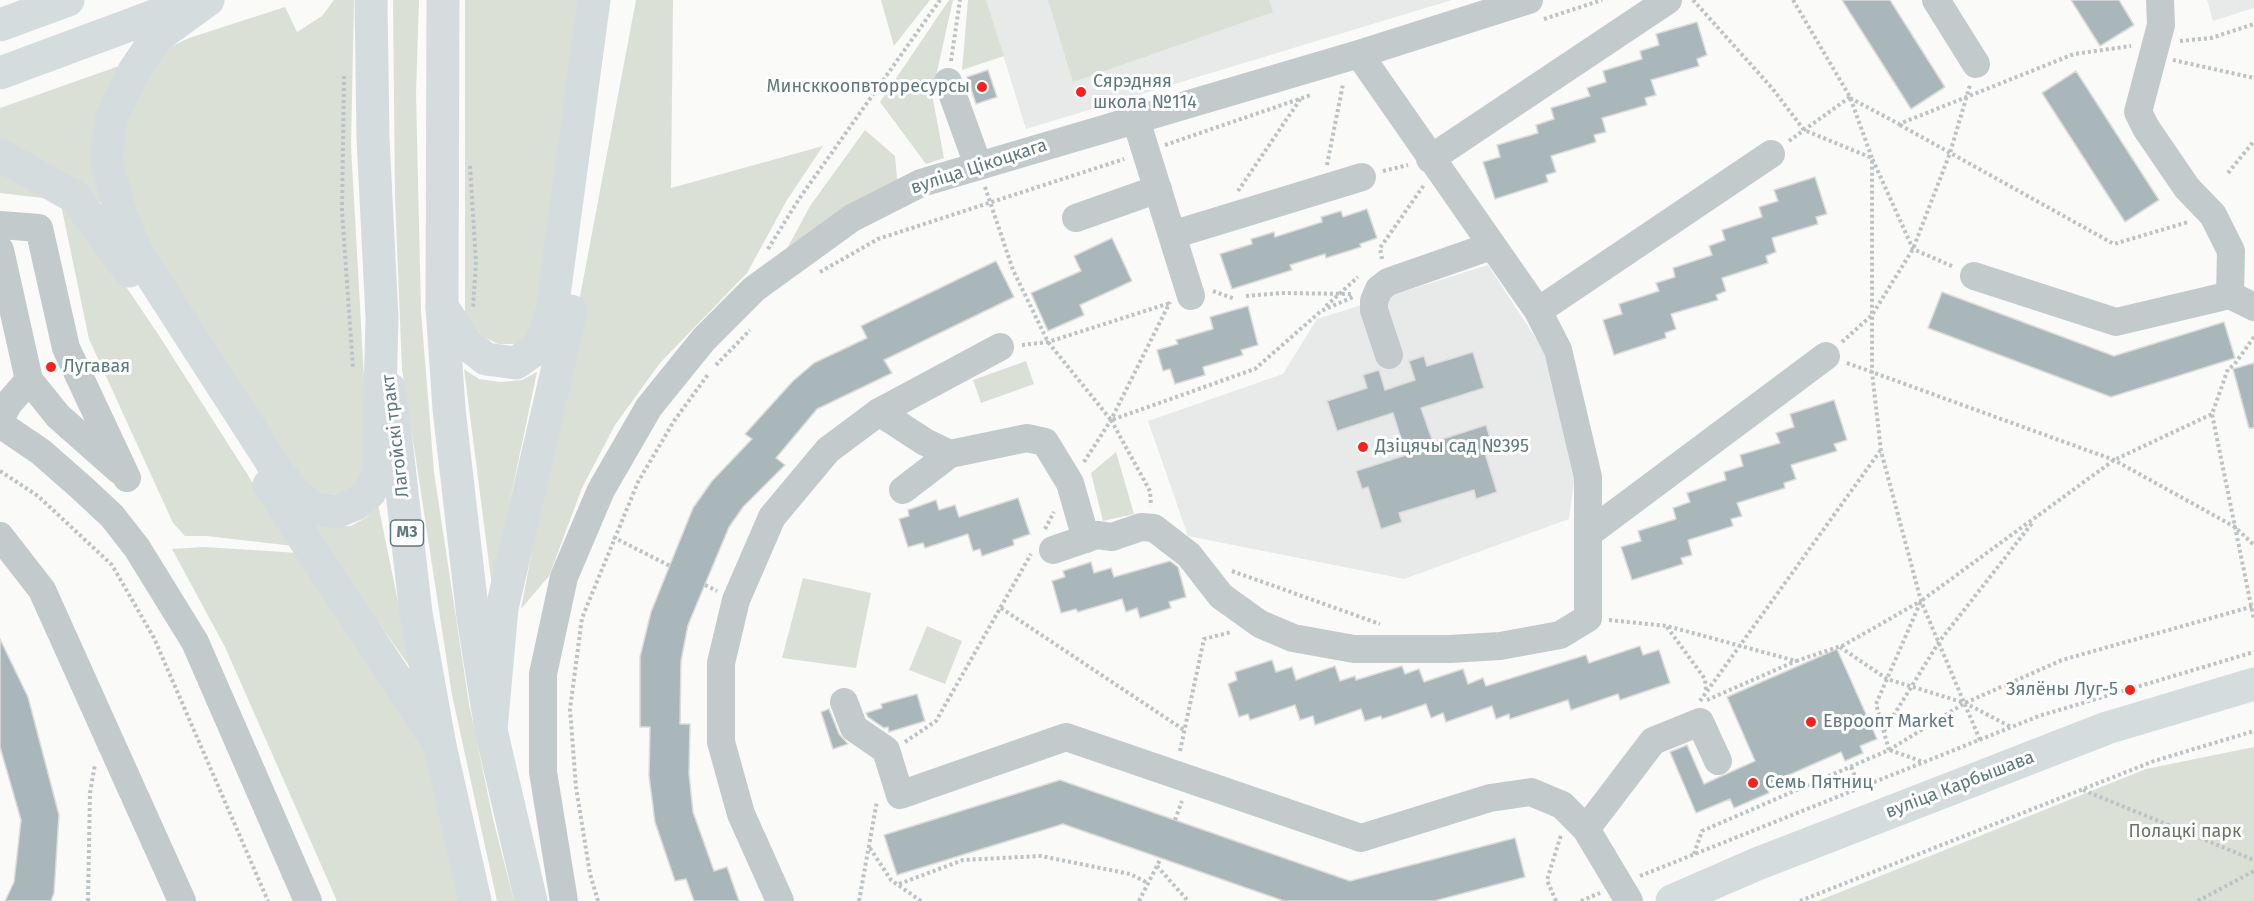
<!DOCTYPE html>
<meta charset="utf-8">
<style>
body{margin:0}
canvas{display:block;background:#fafaf8}
</style>
<canvas width="2254" height="901"></canvas>
<script>
const context = document.querySelector('canvas').getContext('2d');
context.lineJoin = 'round';
function paint(path, color) {
  context.fillStyle = color;
  context.fill(path, 'evenodd');
}
function toPath(rows) {
  const path = new Path2D();
  for (const r of rows) {
    path.moveTo(r[0], r[1]);
    for (let i = 2; i < r.length; i += 2) path.lineTo(r[i], r[i + 1]);
  }
  return path;
}
function stroke(path, color, width, dash) {
  context.strokeStyle = color;
  context.lineWidth = width;
  context.lineCap = dash ? 'butt' : 'round';
  context.setLineDash(dash || []);
  context.stroke(path);
}
function drawText(font, color, halo, rows, align = 'center') {
  context.font = font + ' "Fira Sans",sans-serif';
  context.lineWidth = 6;
  context.setLineDash([]);
  context.textBaseline = 'middle';
  context.strokeStyle = halo;
  context.fillStyle = color;
  for (const [text, x, y, turn = 0] of rows) {
    context.save();
    context.translate(x, y);
    context.rotate((+turn || 0) * Math.PI / 180);
    context.textAlign = isNaN(turn) ? turn : align;
    if (halo) context.strokeText(text, 0, 0);
    context.fillText(text, 0, 0);
    context.restore();
  }
}
paint(toPath([
 [986,0,1452,0,1026,129],
 [2207,0,2254,0,2254,8,2213,21],
 [1488,265,1546,354,1575,474,1569,519,1404,579,1188,536,1148,421,1283,374,1317,319]
]), '#e8eae9');
paint(toPath([
 [334,0,354,0,351,146,369,467,359,484,346,492,329,496,317,495,290,469,149,254,115,151,123,113,168,48,189,38,285,7,297,32,322,16],
 [393,0,419,0,416,94,421,311,434,472,469,704,493,819,514,901,497,901,452,695,402,369,395,199],
 [465,0,579,0,578,55,531,336,517,344,498,344,482,336,465,314],
 [636,0,673,0,671,188,823,146,787,200,747,273,660,363,615,425,582,488,549,576,521,609],
 [881,0,930,0,894,46],
 [949,0,953,0,932,94,944,158,926,164,880,102],
 [968,0,986,0,1004,56,962,70],
 [1048,0,1269,0,1273,12,1073,82],
 [122,65,104,201,97,204,0,142,0,108],
 [865,130,895,156,898,188,782,258,810,206],
 [0,160,66,198,158,334,293,546,207,536,185,536,173,523,89,339,60,200,0,193],
 [1026,361,1034,384,981,403,973,380],
 [464,369,479,379,501,382,522,380,537,372,492,587],
 [1116,452,1134,514,1103,521,1091,473],
 [378,504,412,670,307,521,329,527,351,526,367,517],
 [205,547,299,553,428,757,459,901,337,901,225,647,172,549],
 [803,578,871,593,856,668,782,658],
 [927,626,962,641,945,684,909,670],
 [2254,747,2254,901,1818,901,2146,769]
]), '#dbe0d6');
const building = toPath([
 [1842,0,1890,0,1945,87,1911,109,1842,0],
 [2071,0,2119,0,2134,25,2100,46,2071,0],
 [1697,22,1707,55,1697,59,1699,66,1651,80,1656,95,1645,98,1647,105,1602,118,1606,132,1594,135,1596,142,1551,156,1556,172,1546,175,1548,182,1495,199,1483,162,1500,157,1497,145,1538,133,1536,125,1554,119,1551,108,1590,96,1587,88,1606,82,1603,71,1642,59,1640,51,1659,45,1656,34,1697,22],
 [988,70,997,97,976,104,967,77,988,70],
 [2076,71,2159,200,2125,222,2042,93,2076,71],
 [1815,177,1827,214,1816,217,1818,224,1772,238,1776,252,1766,256,1768,263,1722,278,1726,291,1716,295,1718,300,1671,314,1676,329,1665,333,1666,338,1614,355,1603,320,1622,314,1619,304,1659,291,1656,283,1675,277,1673,268,1712,255,1709,246,1725,240,1722,230,1762,217,1759,207,1778,201,1774,190,1815,177],
 [1367,209,1377,238,1360,244,1361,247,1326,258,1325,254,1290,265,1292,270,1232,289,1220,254,1252,244,1251,239,1274,232,1275,237,1322,222,1321,217,1341,211,1343,217,1367,209],
 [1112,238,1132,281,1080,305,1084,315,1048,331,1031,293,1081,271,1074,256,1112,238],
 [996,261,1014,297,884,360,892,373,817,409,776,458,785,465,743,507,729,527,688,625,681,661,680,724,690,724,689,774,693,812,714,871,727,867,739,901,694,901,686,879,675,881,655,822,649,776,650,727,640,727,640,657,651,612,693,508,712,481,752,439,745,434,793,381,814,363,867,338,861,326,996,261],
 [1942,292,2114,356,2224,322,2235,358,2111,397,1928,328,1942,292],
 [1248,306,1258,345,1241,350,1243,355,1203,367,1205,375,1175,384,1170,369,1163,371,1157,350,1178,344,1176,340,1213,329,1210,317,1248,306],
 [1473,352,1484,388,1421,408,1433,442,1486,425,1493,447,1484,450,1497,492,1476,499,1474,490,1399,513,1402,522,1381,529,1368,487,1362,489,1356,471,1406,455,1393,413,1337,431,1327,401,1367,388,1363,375,1379,370,1385,390,1415,380,1409,361,1424,356,1427,366,1473,352],
 [2254,363,2254,428,2249,428,2233,369,2254,363],
 [1834,400,1847,440,1834,444,1837,451,1791,465,1796,479,1784,483,1785,488,1737,503,1742,516,1731,519,1733,526,1688,540,1692,555,1681,558,1683,564,1632,580,1621,547,1641,541,1638,531,1676,519,1673,508,1690,502,1687,493,1726,480,1724,472,1743,466,1740,455,1780,443,1776,433,1794,427,1790,414,1834,400],
 [1018,498,1030,534,1013,540,1014,545,982,556,980,549,973,551,968,534,925,548,923,543,908,547,899,519,909,516,908,510,936,500,939,510,955,505,959,517,1018,498],
 [1170,561,1178,567,1186,597,1169,602,1171,608,1140,618,1137,608,1126,612,1122,599,1078,612,1076,609,1061,613,1052,581,1065,577,1063,571,1091,562,1094,573,1111,568,1114,577,1170,561],
 [0,639,28,697,59,815,54,893,51,901,5,901,14,882,21,820,0,747,0,639],
 [1640,646,1643,655,1659,650,1670,683,1620,700,1618,694,1571,710,1568,700,1510,719,1509,714,1496,719,1492,706,1446,722,1443,713,1431,718,1426,704,1382,719,1381,716,1365,721,1361,709,1315,725,1313,716,1300,720,1295,705,1250,720,1248,714,1239,717,1228,684,1237,680,1235,672,1272,660,1276,672,1292,667,1296,680,1335,666,1340,681,1355,676,1356,680,1402,666,1405,674,1419,669,1424,682,1463,669,1468,684,1483,678,1486,686,1586,655,1589,663,1640,646],
 [1837,649,1877,739,1860,746,1863,753,1845,761,1841,752,1766,785,1769,793,1734,808,1730,799,1696,813,1670,752,1687,745,1704,784,1755,761,1727,697,1837,649],
 [917,694,925,721,889,732,888,727,884,728,868,717,866,713,882,708,881,704,917,694],
 [829,709,839,734,848,744,833,749,821,712,829,709],
 [1060,780,1350,881,1515,838,1525,877,1434,901,1284,901,1063,824,897,875,884,835,1060,780]
]);
paint(building, '#a9b7bb');
stroke(building, '#dcdcda', 1.5);
stroke(toPath([
 [1693,0,1772,88,1804,130,1872,158,1913,249,1954,267],
 [1793,0,1850,97,1872,158,1872,372,1881,451,1921,601,1980,740],
 [1544,19,1602,0],
 [2180,41,2211,38,2254,24],
 [2173,60,2254,78],
 [951,61,960,0],
 [344,76,342,211,353,368],
 [1850,98,1899,124,2074,54,2131,46],
 [1900,125,2114,244,2188,222],
 [1789,141,1850,97],
 [1165,145,1311,95],
 [1327,165,1343,84],
 [470,166,476,261,473,308],
 [1383,171,1408,165],
 [2228,173,2254,141],
 [985,187,1013,270,1048,342,1111,420,1255,369,1321,311,1353,297],
 [1238,191,1301,98],
 [768,249,799,199,940,0],
 [1382,259,1380,248,1424,185],
 [820,272,878,239,1124,159],
 [1213,291,1235,299],
 [1246,296,1282,293,1352,294],
 [1326,306,1358,277],
 [2254,337,2234,365,2228,369,2212,414,2254,620],
 [1842,342,1872,315,1913,249,1950,153,1970,85],
 [1022,345,1048,342,1170,303],
 [1847,363,2114,460,2235,527,2254,545],
 [716,365,750,330],
 [1111,420,1150,491,1151,506],
 [1084,462,1111,420,1170,302],
 [0,471,38,496,112,565,154,638,268,901],
 [1045,529,1054,512],
 [613,537,670,566],
 [1232,571,1380,624],
 [705,585,717,591],
 [1001,608,1184,730],
 [1609,620,1667,626,1796,661,1844,645,1921,601],
 [1667,627,1705,679,1706,691],
 [1840,647,1887,679,1965,703,2011,727],
 [1707,700,1796,661],
 [1700,701,1880,451],
 [1884,731,1939,642,2033,522],
 [905,742,936,721,1031,554],
 [1889,750,1965,703,2062,660,2254,606],
 [1890,750,1923,762],
 [1180,751,1204,639,1231,632],
 [1851,767,1860,788],
 [2083,790,2254,860],
 [1175,820,1182,801],
 [870,848,891,880,921,901],
 [1694,854,1702,831,1889,750,1876,704,1921,601,2114,460,2212,414],
 [1157,866,1188,901],
 [1640,876,2039,716,2254,652],
 [899,884,963,860,1041,856,1130,874,1148,883],
 [88,901,90,793,95,764],
 [598,901,590,874,576,787,570,709,582,618,638,482,674,421,709,373],
 [859,901,877,801],
 [1139,901,1161,858],
 [1556,901,1547,880,1561,835],
 [1581,901,1600,893],
 [1800,901,2154,761,2254,731],
 [2198,901,2254,871]
]), '#bdc2c4', 4, [3, 3]);
stroke(toPath([
 [1936,0,1976,64],
 [2160,0,2161,25,2138,112,2146,128,2187,188,2213,215,2231,251,2230,295],
 [948,82,978,165],
 [1136,120,1191,296],
 [1430,159,1668,0],
 [1076,218,1158,189],
 [0,225,39,228,66,348,127,478],
 [1172,235,1362,177],
 [0,250,29,380,9,403,0,419],
 [1974,276,2116,322,2230,295,2254,307],
 [1538,311,1771,154],
 [1389,355,1374,310,1374,301,1379,289,1388,282,1491,246],
 [29,380,58,416,119,470],
 [879,412,925,442,950,454],
 [0,424,41,452,82,488,112,516,137,548,195,642,308,901],
 [903,490,950,454,1027,438,1045,442,1070,483,1086,539],
 [1589,533,1826,356],
 [0,536,42,590,182,901],
 [1053,550,1097,535,1112,537,1141,527,1154,528,1189,555,1221,596,1260,624,1293,638,1354,649,1450,649,1500,646,1560,635,1588,618,1588,477,1558,350,1538,311,1359,54],
 [844,702,854,728,886,750,900,795,1066,737,1361,838,1490,798,1531,792,1562,805,1586,829,1629,901],
 [1586,829,1653,741,1700,722,1718,761],
 [564,901,543,772,543,674,564,577,601,490,649,407,704,339,754,289,852,218,921,183,1359,54,1529,0],
 [780,901,741,814,721,742,721,663,736,600,772,517,828,450,879,412,1000,347]
]), '#c2cacc', 28);
stroke(toPath([
 [442,307,449,409,473,617,491,730,531,901],
 [390,389,416,613,440,746,475,901],
 [1672,901,1757,864,2107,728,2254,684]
]), '#d5dcde', 33);
stroke(toPath([
 [208,0,157,37,134,71,112,116,106,159,121,215,137,253,278,472,298,497,317,509,336,512,356,504,370,492,378,475,382,318,373,138,371,0],
 [443,0,442,307,467,344,486,359,516,363,540,346,552,310,594,0],
 [0,25,68,0],
 [0,73,181,6],
 [0,155,75,197,129,271],
 [269,485,440,746],
 [491,730,502,608,571,311]
]), '#d5dcde', 33);
for (const [x, y, r, color] of [
 [982,87,6,"#f6231c"],
 [1081,92,6,"#f6231c"],
 [51,367,6,"#f6231c"],
 [1363,447,6,"#f6231c"],
 [2130,690,6,"#f6231c"],
 [1811,722,6,"#f6231c"],
 [1753,783,6,"#f6231c"]
]) {
  const dot = new Path2D();
  dot.arc(x, y, r, 0, 2 * Math.PI);
  context.fillStyle = color;
  context.fill(dot);
  stroke(dot, '#fff', 2);
}
for (const [x, y, w] of [
 [407,533,33]
]) {
  const box = new Path2D();
  box.roundRect(x - w / 2, y - 13, w, 26, 4.5);
  context.fillStyle = '#fff';
  context.fill(box);
  stroke(box, '#5e7880', 1.5);
}
drawText('bold 16px', '#5e7880', null, [
 ["М3",407,533]
]);
drawText('18px', '#5e7880', '#fff', [
 ["Сярэдняя",1093,82],
 ["школа №114",1093,103],
 ["Минсккоопвторресурсы",970,87,"right"],
 ["Лугавая",63,367],
 ["Дзіцячы сад №395",1375,447],
 ["Зялёны Луг-5",2118,690,"right"],
 ["Евроопт Market",1823,722],
 ["Семь Пятниц",1765,783]
], 'left');
drawText('18px', '#5e7880', '#fff', [
 ["вуліца Цікоцкага",979,167,-18],
 ["Лагойскі тракт",396,436,-97],
 ["вуліца Карбышава",1960,785,-21]
]);
drawText('18px', '#67775e', '#fff', [
 ["Полацкі парк",2185,832]
]);
</script>
